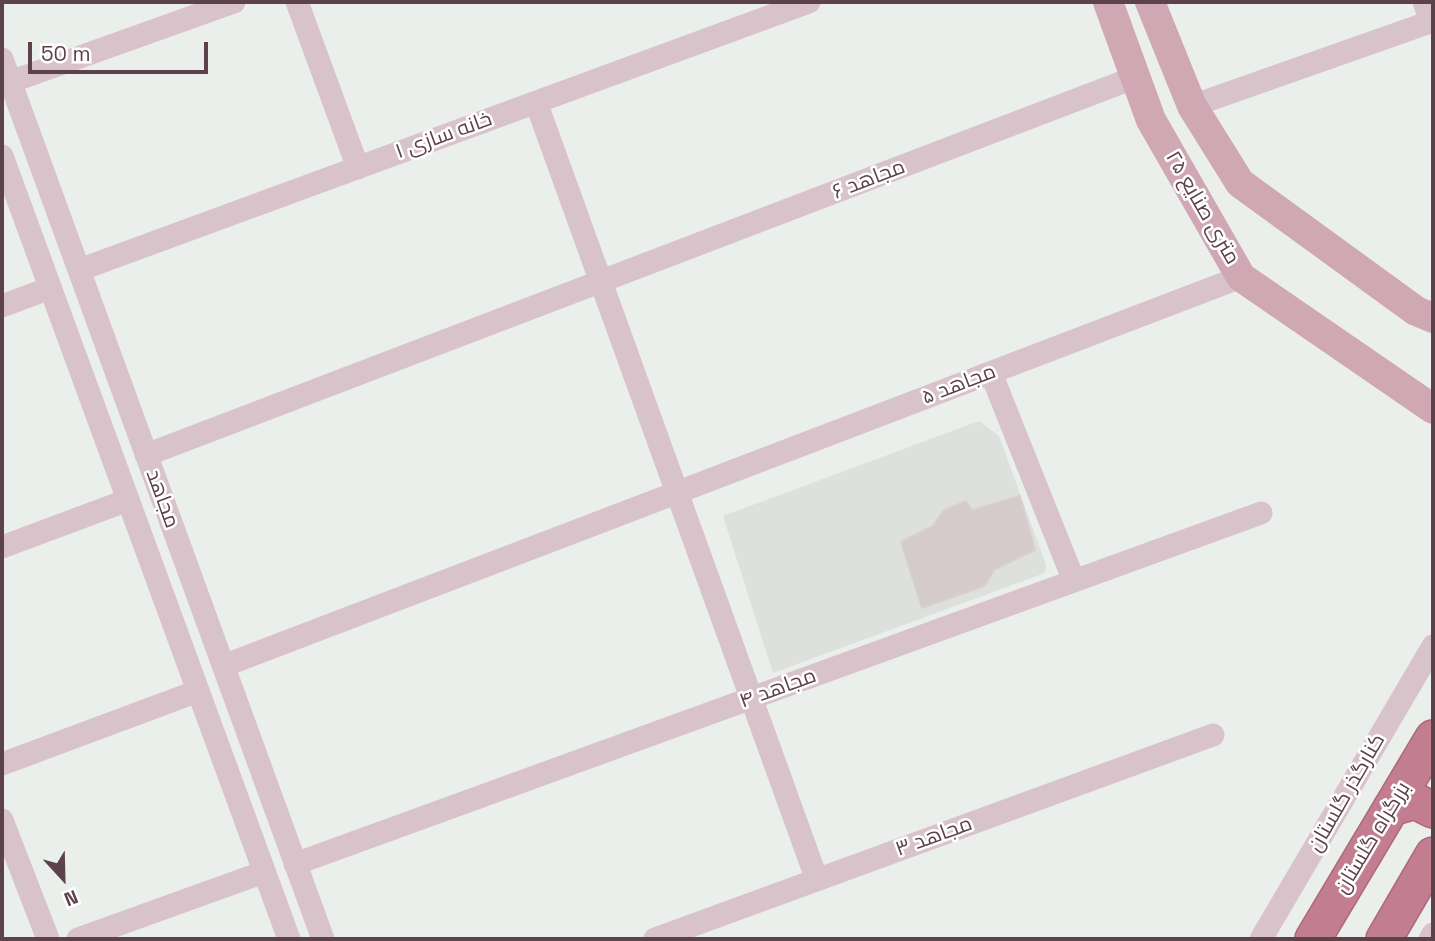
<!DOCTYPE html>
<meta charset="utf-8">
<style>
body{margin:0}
#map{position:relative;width:1435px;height:941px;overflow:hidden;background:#ebefec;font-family:"Space Grotesk",sans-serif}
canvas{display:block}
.frame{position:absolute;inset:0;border:4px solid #5c424b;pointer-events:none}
.north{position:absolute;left:28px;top:843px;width:70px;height:70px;-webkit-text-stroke:5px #fff;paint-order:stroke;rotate:158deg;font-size:19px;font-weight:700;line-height:28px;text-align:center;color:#5c424b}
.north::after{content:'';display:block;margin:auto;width:24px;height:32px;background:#5c424b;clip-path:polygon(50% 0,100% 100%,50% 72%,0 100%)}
.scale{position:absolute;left:28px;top:42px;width:180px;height:32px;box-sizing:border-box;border:4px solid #5c424b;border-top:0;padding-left:9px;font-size:21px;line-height:24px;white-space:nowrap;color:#5c424b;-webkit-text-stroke:5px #fff;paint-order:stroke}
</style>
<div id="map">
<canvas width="1435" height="941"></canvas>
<div class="frame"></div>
<div class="north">N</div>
<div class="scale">50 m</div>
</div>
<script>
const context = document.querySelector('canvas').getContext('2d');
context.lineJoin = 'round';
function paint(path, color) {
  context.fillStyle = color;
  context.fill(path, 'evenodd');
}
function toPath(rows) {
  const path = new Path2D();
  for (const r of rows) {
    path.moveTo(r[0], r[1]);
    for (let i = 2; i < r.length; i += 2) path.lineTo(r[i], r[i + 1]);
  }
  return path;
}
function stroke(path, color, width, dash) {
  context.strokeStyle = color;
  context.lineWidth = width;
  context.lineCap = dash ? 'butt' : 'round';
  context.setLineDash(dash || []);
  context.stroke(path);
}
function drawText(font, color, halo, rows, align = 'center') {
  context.font = font + ' "Space Grotesk",Cairo,sans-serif';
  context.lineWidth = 5;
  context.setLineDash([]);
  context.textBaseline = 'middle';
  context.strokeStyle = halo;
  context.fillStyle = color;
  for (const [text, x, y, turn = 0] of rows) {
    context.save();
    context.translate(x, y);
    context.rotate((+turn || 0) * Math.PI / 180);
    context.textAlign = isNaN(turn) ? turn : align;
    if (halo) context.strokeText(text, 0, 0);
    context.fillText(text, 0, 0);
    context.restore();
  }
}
paint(toPath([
 [979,421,999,436,1046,565,1045,573,773,673,723,516]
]), '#dde0dd');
const building = toPath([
 [1020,496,1035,550,995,569,984,586,922,608,901,542,933,526,943,511,966,501,972,510,1020,496]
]);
paint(building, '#d5cacc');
stroke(building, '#d9cfd0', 2);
const highway = toPath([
 [1391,808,1415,801,1433,810],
 [1313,939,1433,738],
 [1384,939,1433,855]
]);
stroke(highway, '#ae687c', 38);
stroke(toPath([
 [297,2,358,168],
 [1424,2,1431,22],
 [2,59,323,939],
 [10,82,234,2],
 [536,102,817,880],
 [1192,106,1433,21],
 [2,156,289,939],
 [79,270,809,2],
 [2,306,50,288],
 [991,373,1074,581],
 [146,455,1136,77],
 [2,547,128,500],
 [223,666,1241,277],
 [2,764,198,691],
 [2,820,48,939],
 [295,864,1261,513],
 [78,939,264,872],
 [655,939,1213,735],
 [1261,939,1433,646],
 [1430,939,1433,934]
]), '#d9c3ca', 23);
stroke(toPath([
 [1108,2,1151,120,1241,277,1433,409],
 [1150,2,1192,106,1240,183,1416,311,1433,318]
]), '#cfa8b4', 30);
stroke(highway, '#c27d91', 35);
drawText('21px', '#5c424b', '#fff', [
 ["خانه سازی ۱",444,136,-20],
 ["۶ مجاهد",869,180,-21],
 ["۲۵ متری صنایع",1202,208,60],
 ["۵ مجاهد",959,385,-21],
 ["مجاهد",162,499,70],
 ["مجاهد ۴",778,689,-20],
 ["کنارگذر گلستان",1347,793,-60],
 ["مجاهد ۳",934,837,-20],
 ["بزرگراه گلستان",1373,838,-59]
]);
</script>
